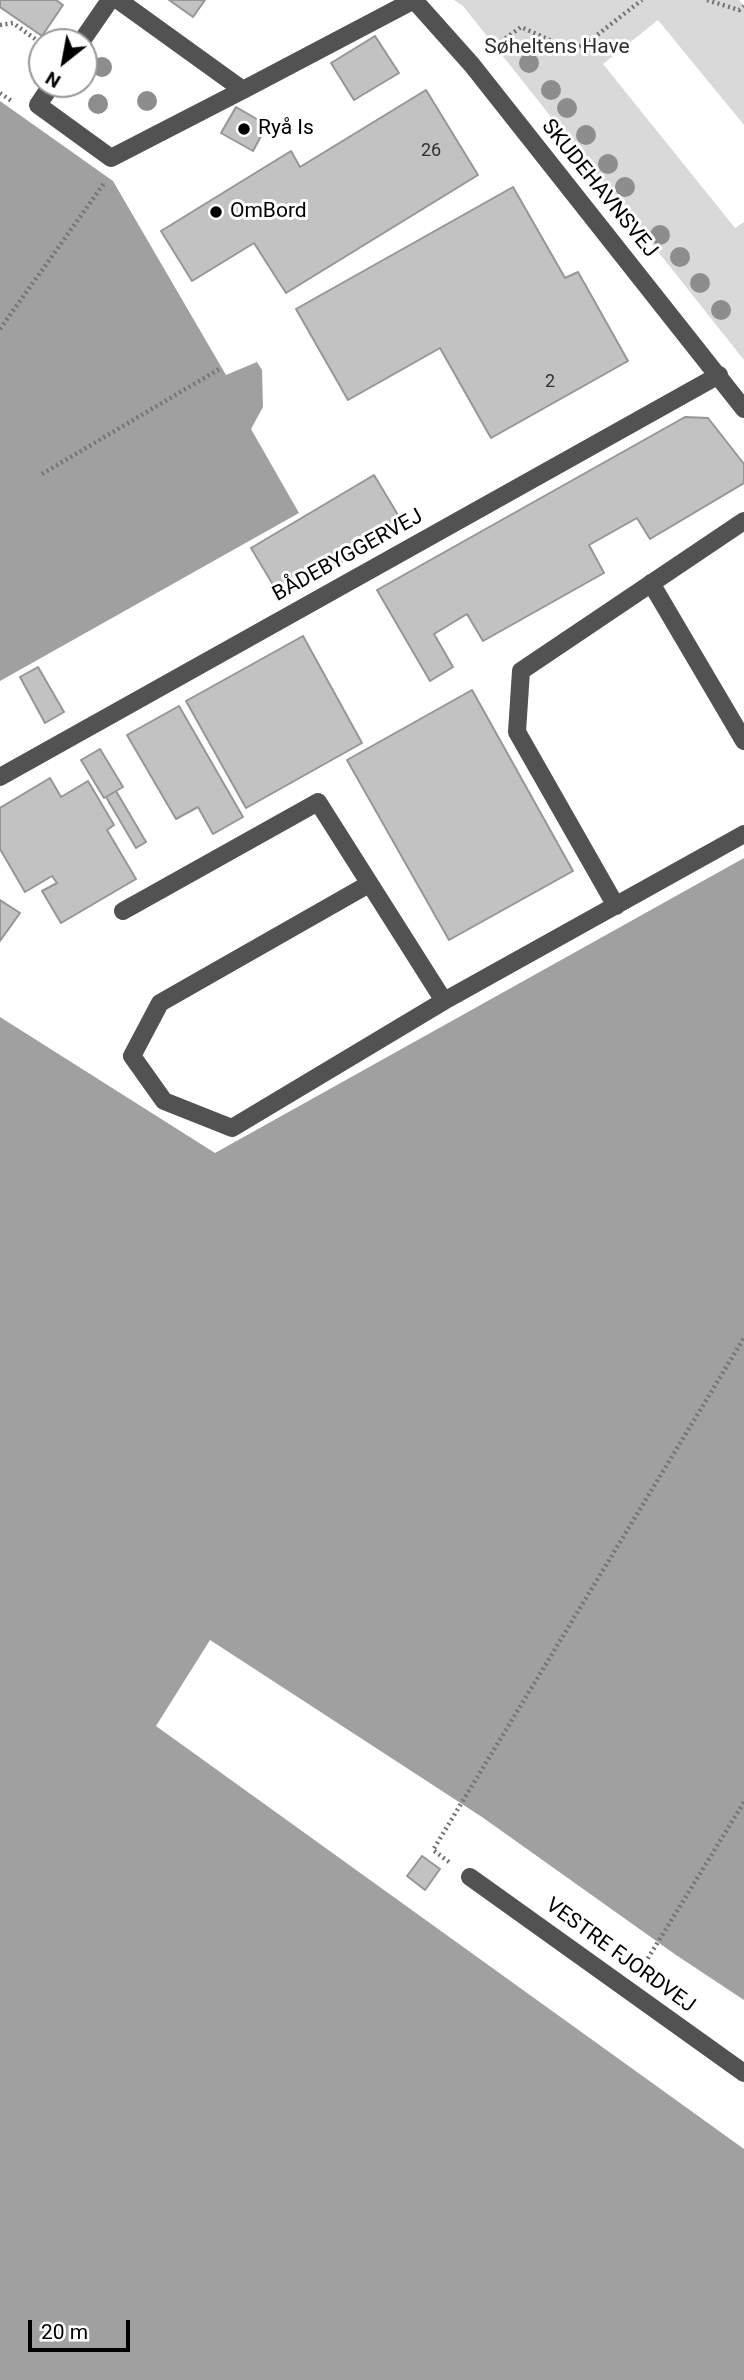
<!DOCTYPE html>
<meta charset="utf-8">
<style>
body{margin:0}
#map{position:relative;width:744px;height:2380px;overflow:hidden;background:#fff;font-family:Roboto,sans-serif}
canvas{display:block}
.north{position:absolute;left:28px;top:28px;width:70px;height:70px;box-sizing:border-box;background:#fff;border:2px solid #999;border-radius:50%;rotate:211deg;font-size:19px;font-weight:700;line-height:28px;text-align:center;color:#000}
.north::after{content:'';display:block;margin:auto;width:24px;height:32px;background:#000;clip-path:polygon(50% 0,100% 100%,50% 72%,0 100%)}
.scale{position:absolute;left:28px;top:2320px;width:102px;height:32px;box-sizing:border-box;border:4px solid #000;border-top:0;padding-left:9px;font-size:21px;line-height:24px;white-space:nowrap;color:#000;-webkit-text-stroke:5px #fff;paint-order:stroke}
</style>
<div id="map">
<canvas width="744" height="2380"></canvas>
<div class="north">N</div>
<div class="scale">20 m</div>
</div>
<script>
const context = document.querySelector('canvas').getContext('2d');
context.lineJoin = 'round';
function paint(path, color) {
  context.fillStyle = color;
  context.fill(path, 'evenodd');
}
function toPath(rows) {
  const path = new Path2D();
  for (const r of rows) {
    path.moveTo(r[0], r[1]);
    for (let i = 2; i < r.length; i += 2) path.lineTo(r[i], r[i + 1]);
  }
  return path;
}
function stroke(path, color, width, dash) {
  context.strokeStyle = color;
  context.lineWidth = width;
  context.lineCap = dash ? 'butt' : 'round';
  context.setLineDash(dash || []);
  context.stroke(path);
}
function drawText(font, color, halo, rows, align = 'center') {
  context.font = font + ' Roboto,sans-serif';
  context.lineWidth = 6;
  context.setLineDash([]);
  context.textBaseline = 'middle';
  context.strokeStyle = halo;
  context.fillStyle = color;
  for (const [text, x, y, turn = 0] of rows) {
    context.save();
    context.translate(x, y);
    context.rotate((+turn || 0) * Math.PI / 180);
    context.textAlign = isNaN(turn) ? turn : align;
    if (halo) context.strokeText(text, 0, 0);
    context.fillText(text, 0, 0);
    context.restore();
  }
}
paint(toPath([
 [454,0,739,0,744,6,744,125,658,20,603,64,735,228,744,222,744,360,463,6]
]), '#d9d9d9');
paint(toPath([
 [0,101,113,181,226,375,257,362,262,370,263,407,251,429,299,513,0,681],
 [744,858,744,2000,676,1955,482,1817,210,1640,156,1726,744,2149,744,2380,0,2380,0,1017,215,1153]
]), '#a0a0a0');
const building = toPath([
 [0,0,56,0,63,5,42,36,0,7,0,0],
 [169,0,205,0,193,17,169,0],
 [375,36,399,73,354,100,331,63,375,36],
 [426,90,478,175,286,293,254,243,192,281,161,231,291,151,300,167,426,90],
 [236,107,267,125,253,151,221,133,236,107],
 [513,187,565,278,578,272,628,361,491,438,440,348,348,400,296,309,513,187],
 [685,417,708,418,744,464,744,483,650,539,637,518,589,545,604,573,483,641,467,614,434,634,453,667,430,681,377,590,685,417],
 [374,475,404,525,281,598,251,548,374,475],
 [303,636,362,743,246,808,186,701,303,636],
 [38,667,64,712,45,723,20,677,38,667],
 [472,690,573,871,449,940,347,760,472,690],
 [179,706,243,817,213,834,198,807,176,819,127,735,179,706],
 [100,749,123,787,104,798,81,760,100,749],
 [50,778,61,797,88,781,114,825,107,830,136,879,61,923,42,891,57,883,52,876,25,892,0,849,0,808,50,778],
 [116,791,146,842,136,848,106,797,116,791],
 [0,900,20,913,0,941,0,900],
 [422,1856,440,1869,425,1890,407,1876,422,1856]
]);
paint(building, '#c2c2c2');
stroke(building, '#969696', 2);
stroke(toPath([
 [707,0,739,10,744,6],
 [0,25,13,23,42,44],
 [492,48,521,27,563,46,574,49,588,42,642,0],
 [0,93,13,102],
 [0,329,105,182],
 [42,474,221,368],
 [449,1862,433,1850,744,1338],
 [642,1968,744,1802]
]), '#747474', 4.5, [2, 3.5]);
stroke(toPath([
 [118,0,243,90,414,0],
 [414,0,472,65,744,409],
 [81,42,110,0],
 [52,84,38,105,111,158,243,90],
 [651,583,744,741],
 [0,777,719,375],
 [369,884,160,1003,132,1056,164,1101,232,1128,444,1001],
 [616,906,517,732,521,671,744,521],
 [123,911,318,802,444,1001,744,834],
 [470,1877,744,2073]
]), '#525252', 18);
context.fillStyle = '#8d8d8d';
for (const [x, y] of [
 [529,63],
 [102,67],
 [551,90],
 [147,101],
 [98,104],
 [567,108],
 [586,135],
 [608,164],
 [625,187],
 [660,235],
 [680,257],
 [700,283],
 [721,310]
]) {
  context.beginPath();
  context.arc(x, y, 10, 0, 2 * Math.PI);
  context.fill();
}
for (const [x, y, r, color] of [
 [244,129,7,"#000"],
 [216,212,7,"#000"]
]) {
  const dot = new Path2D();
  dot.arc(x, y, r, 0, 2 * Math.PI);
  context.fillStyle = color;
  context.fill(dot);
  stroke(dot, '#fff', 2.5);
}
drawText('18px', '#303030', null, [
 ["26",431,151],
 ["2",550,382]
]);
drawText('21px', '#303030', '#fff', [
 ["Søheltens Have",557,48]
]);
drawText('21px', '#000', '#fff', [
 ["Ryå Is",258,129],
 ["OmBord",230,212]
], 'left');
drawText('21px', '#000', '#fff', [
 ["SKUDEHAVNSVEJ",599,189,51],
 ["BÅDEBYGGERVEJ",348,556,-29],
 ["VESTRE FJORDVEJ",620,1956,36]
]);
</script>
